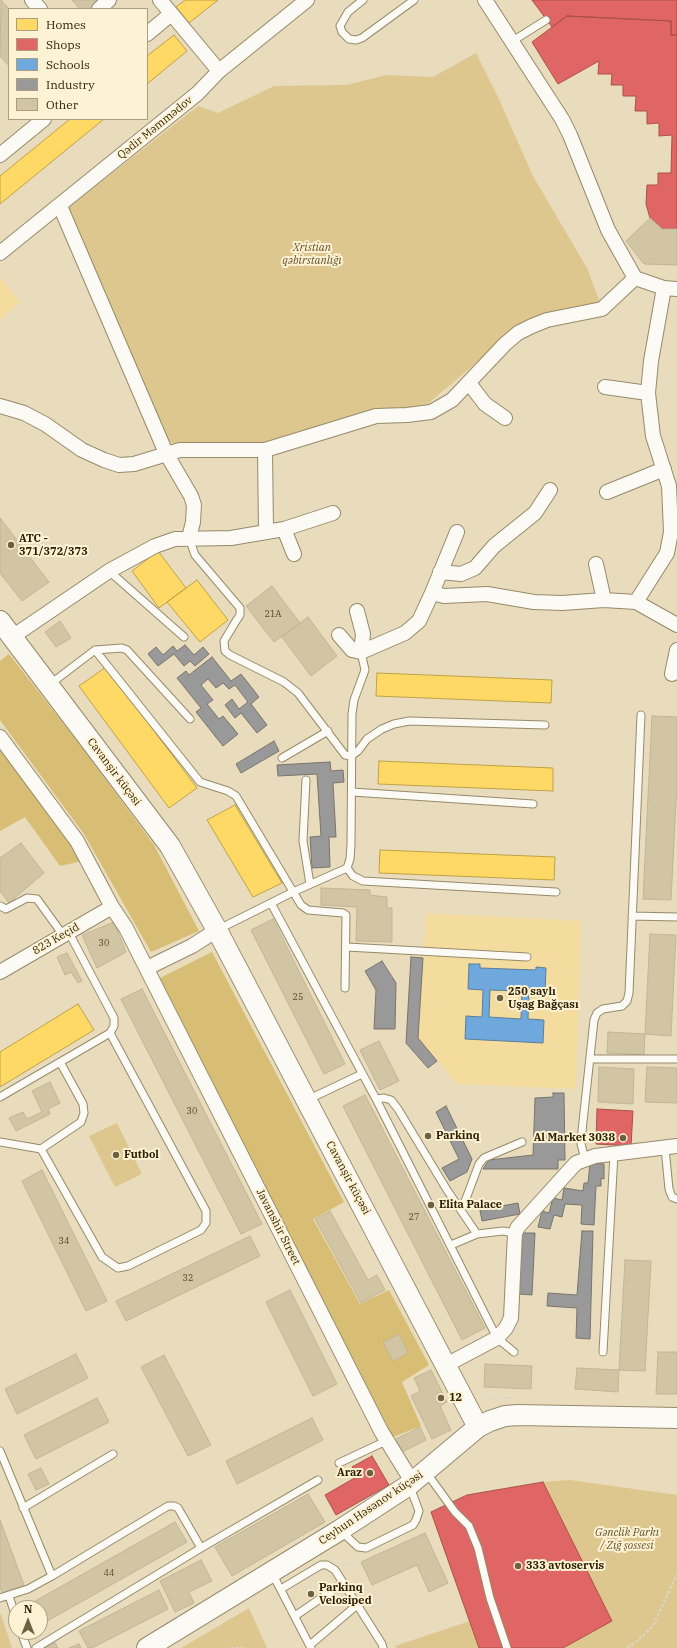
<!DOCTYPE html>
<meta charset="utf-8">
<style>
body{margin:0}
#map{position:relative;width:677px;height:1648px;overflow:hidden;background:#e9dcbc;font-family:"IBM Plex Serif",serif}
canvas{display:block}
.legend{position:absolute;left:8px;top:8px;width:140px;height:112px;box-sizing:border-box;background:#fef2d5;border:1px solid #aa9e80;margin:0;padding:5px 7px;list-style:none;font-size:12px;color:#2b1f00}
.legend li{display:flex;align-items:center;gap:8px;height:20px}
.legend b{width:20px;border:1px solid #aa9e80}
.north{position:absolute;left:8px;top:1600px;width:40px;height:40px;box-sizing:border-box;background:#fef2d5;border:1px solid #aa9e80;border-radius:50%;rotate:0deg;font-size:11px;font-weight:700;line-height:16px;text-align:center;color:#2b1f00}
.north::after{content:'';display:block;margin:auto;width:14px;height:18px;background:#6e6142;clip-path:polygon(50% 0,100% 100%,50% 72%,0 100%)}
</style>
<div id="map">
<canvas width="677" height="1648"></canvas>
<ul class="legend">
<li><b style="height:11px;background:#ffd966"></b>Homes</li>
<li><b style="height:11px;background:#e06666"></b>Shops</li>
<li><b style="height:11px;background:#6fa8dc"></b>Schools</li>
<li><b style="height:11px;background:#999"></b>Industry</li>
<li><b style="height:11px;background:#d2c5a3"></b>Other</li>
</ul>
<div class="north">N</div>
</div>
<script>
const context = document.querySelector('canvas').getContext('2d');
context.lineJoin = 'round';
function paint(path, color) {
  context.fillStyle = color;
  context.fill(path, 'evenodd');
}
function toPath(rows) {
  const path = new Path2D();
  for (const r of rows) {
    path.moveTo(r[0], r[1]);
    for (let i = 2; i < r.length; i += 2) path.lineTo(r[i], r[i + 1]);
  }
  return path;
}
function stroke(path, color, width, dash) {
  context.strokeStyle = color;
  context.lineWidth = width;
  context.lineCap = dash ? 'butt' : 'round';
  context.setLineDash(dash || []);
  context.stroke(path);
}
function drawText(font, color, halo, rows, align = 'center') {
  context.font = font + ' "IBM Plex Serif",serif';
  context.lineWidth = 4;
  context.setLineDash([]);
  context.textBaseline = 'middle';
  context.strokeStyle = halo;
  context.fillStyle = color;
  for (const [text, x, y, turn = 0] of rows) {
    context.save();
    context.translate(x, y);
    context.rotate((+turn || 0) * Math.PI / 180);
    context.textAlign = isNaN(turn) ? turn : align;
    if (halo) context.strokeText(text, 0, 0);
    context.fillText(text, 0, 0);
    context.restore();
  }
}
paint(toPath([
 [0,277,20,302,0,320],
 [426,913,581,921,576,1089,457,1084,418,1038]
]), '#f4dc9f');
paint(toPath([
 [476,53,498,97,533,176,587,268,601,305,537,316,509,335,424,407,379,410,267,443,169,443,69,207,198,106,218,113,274,86,347,85,386,75,433,77],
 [117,1123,142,1174,115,1187,89,1136],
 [570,1480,677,1495,677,1648,563,1648,612,1621,543,1482],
 [249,1608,267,1648,181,1648],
 [0,1613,1,1614,12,1648,0,1648],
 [470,1621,479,1648,396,1648,395,1646]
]), '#ddc78e');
paint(toPath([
 [9,654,81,746,154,845,199,931,151,952,84,834,0,720,0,661],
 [0,747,49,812,82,861,60,866,25,817,0,831],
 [212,952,344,1202,313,1219,360,1304,389,1290,429,1365,402,1382,421,1426,393,1437,156,980]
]), '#d8bd75');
const homes = toPath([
 [185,0,218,0,189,23,176,7,185,0],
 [174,35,187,51,147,84,147,56,174,35],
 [70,119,104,119,0,204,0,176,70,119],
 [158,551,186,588,159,608,132,571,158,551],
 [197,580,228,620,200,642,167,602,197,580],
 [106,667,197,788,169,808,79,686,106,667],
 [377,673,552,680,551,703,376,696,377,673],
 [379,761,553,768,553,791,378,784,379,761],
 [235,805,282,883,253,897,207,820,235,805],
 [380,850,555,857,554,880,379,873,380,850],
 [78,1004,94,1030,0,1087,0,1052,78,1004]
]);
paint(homes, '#ffd966');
stroke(homes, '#bfa147', 1);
const shops = toPath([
 [532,0,677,0,677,35,671,35,671,21,567,16,552,27,532,0],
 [567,16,671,21,671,35,677,35,677,229,662,229,650,218,646,204,647,185,658,185,658,173,671,173,672,135,659,136,659,123,647,124,647,111,635,111,636,96,623,96,623,85,611,85,612,74,598,74,599,61,558,84,532,42,567,16],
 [597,1109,633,1111,631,1146,596,1144,597,1109],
 [372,1456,389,1485,336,1515,325,1495,358,1476,352,1467,372,1456],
 [543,1482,612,1621,563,1648,479,1648,431,1512,467,1495,543,1482]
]);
paint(shops, '#e06666');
stroke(shops, '#aa5147', 1);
const schools = toPath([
 [469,964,480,964,480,968,536,970,536,967,546,968,545,992,529,992,528,1019,544,1020,543,1043,465,1039,466,1016,482,1017,483,990,468,989,469,964],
 [490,990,522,991,521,1019,489,1017,490,990]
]);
paint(schools, '#6fa8dc');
stroke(schools, '#5b7f9a', 1);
const industry = toPath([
 [185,645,194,655,203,647,209,654,195,666,190,661,184,666,174,654,158,666,148,654,156,647,163,655,173,646,177,651,185,645],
 [212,657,231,681,241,674,259,697,251,704,267,725,257,733,241,713,235,718,225,705,232,699,239,709,248,702,235,685,229,689,223,683,216,688,208,679,201,685,213,700,207,704,219,719,223,716,238,734,223,746,196,712,201,708,177,678,186,671,189,675,212,657],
 [274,741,279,751,241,773,236,764,274,741],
 [330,762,331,771,343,770,344,782,333,783,336,837,329,837,330,867,312,868,310,837,321,836,317,774,278,776,277,765,330,762],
 [411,957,423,958,418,1038,437,1061,428,1068,406,1043,411,957],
 [382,961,396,983,395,1029,374,1029,376,990,365,971,382,961],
 [553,1093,564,1093,565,1160,558,1160,558,1169,483,1169,489,1160,533,1155,535,1098,553,1097,553,1093],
 [446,1106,472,1159,467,1172,450,1181,442,1168,459,1159,436,1112,446,1106],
 [590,1163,604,1164,604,1179,601,1178,601,1186,596,1186,594,1225,581,1224,582,1205,565,1204,562,1217,554,1215,550,1229,538,1227,542,1211,549,1213,553,1198,562,1200,564,1188,583,1191,584,1183,588,1183,590,1163],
 [495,1202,496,1207,518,1203,520,1214,482,1221,479,1205,495,1202],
 [582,1231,593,1231,590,1339,576,1338,577,1308,547,1306,548,1293,577,1295,582,1231],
 [521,1233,535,1233,532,1295,519,1294,521,1233]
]);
paint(industry, '#999');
stroke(industry, '#78746b', 1);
const building = toPath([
 [1,0,9,9,9,66,0,56,1,0],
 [72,0,99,0,89,9,80,9,72,0],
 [650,218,662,229,677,229,677,265,644,264,626,241,650,218],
 [0,518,49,582,22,601,0,573,0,518],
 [272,586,300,623,274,642,246,606,272,586],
 [308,617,337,656,311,676,282,637,308,617],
 [60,621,71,638,56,647,45,632,60,621],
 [652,716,677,717,677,783,671,900,643,899,652,716],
 [21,843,44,873,9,903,0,891,0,858,21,843],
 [321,888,370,890,370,895,387,897,387,908,392,908,392,942,356,941,357,907,321,905,321,888],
 [273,919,345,1064,324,1074,251,930,273,919],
 [114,922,126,952,97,968,82,935,114,922],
 [650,934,676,935,671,1036,645,1034,650,934],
 [67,953,82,981,78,983,71,972,65,975,57,957,67,953],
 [142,989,262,1224,241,1234,121,999,142,989],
 [608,1032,645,1034,644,1055,607,1053,608,1032],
 [379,1041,399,1081,380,1090,360,1050,379,1041],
 [599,1067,634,1069,633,1104,598,1102,599,1067],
 [647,1067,677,1068,677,1103,645,1102,647,1067],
 [50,1082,60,1103,48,1109,50,1114,16,1131,9,1118,23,1112,27,1119,42,1112,32,1091,50,1082],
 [365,1095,485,1328,462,1340,343,1106,365,1095],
 [42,1170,107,1301,86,1311,22,1181,42,1170],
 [330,1211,368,1280,377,1275,385,1290,361,1303,315,1219,330,1211],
 [250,1236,260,1256,126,1321,116,1301,250,1236],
 [625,1260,651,1261,645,1371,619,1370,625,1260],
 [290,1290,337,1384,313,1396,266,1302,290,1290],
 [399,1334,408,1353,393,1361,383,1342,399,1334],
 [658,1352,677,1352,677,1394,656,1394,658,1352],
 [76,1354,88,1378,17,1414,5,1389,76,1354],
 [164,1355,211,1445,188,1456,141,1367,164,1355],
 [485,1364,532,1366,531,1389,484,1387,485,1364],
 [577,1368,619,1370,618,1392,575,1389,577,1368],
 [431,1370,447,1402,440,1406,451,1430,432,1439,411,1396,420,1391,414,1378,431,1370],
 [97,1398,109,1422,36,1459,24,1435,97,1398],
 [312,1418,323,1440,237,1484,226,1461,312,1418],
 [420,1427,426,1440,402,1452,396,1439,420,1427],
 [41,1468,49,1484,36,1490,28,1474,41,1468],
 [308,1494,325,1522,232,1576,215,1547,308,1494],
 [0,1520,24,1585,2,1593,0,1587,0,1520],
 [175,1522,187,1542,42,1624,40,1621,40,1608,33,1608,30,1604,175,1522],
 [425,1533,448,1583,429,1592,417,1565,372,1585,361,1562,425,1533],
 [201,1560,212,1581,189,1592,194,1603,175,1612,160,1581,201,1560],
 [159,1590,168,1609,92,1648,88,1648,79,1631,159,1590],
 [55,1643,58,1648,44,1648,55,1643],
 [79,1644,81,1648,69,1648,79,1644]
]);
paint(building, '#d2c5a3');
stroke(building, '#c1b598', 1);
const lane = toPath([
 [363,0,348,12,340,26,342,32,349,39,356,40,362,38,414,0],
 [511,42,546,20],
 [189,538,195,555,240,608,240,615,236,621,224,641,225,651,230,655,284,682,298,693,345,755,351,756,358,751,367,739,382,729,394,724,409,721,545,725],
 [109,571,184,637],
 [95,650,200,782,228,791,236,796,301,905,308,910,343,913,346,915,345,988],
 [49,685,95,650,122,648,127,650,190,719],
 [282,758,328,731],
 [306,780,303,841,310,884],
 [352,792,533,804],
 [347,868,350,859,351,845,352,714,354,700,365,670,361,652],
 [271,903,376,1099,497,1338,514,1352],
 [0,906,6,909,27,898,37,899,63,935],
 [632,916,677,917],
 [217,930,293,892,347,868,353,876,363,881,556,892],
 [347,947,527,957],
 [591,1059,677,1059],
 [0,1097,110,1033,114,1026,114,1018,68,931],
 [376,1099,384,1098,391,1100,398,1109,447,1190,477,1234],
 [307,1100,362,1074],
 [0,1142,41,1149,81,1122,84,1113,83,1104,60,1062],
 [665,1148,669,1189,672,1197,677,1199],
 [41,1149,102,1257,118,1268,128,1266,201,1230,206,1223,206,1211,110,1033],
 [585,1159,581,1144,582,1131,594,1020,597,1013,603,1009,622,1006,627,1001,629,993,641,715],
 [460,1209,464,1204,479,1164,484,1158,522,1142],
 [451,1245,477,1234,503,1231,515,1233],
 [603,1352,614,1154],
 [0,1451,52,1576],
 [339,1463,386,1441],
 [426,1472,455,1512,469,1526,478,1548,490,1598,507,1648],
 [23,1508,113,1454],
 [342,1532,358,1547,366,1548,413,1525,416,1520,419,1511,410,1487],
 [272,1573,311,1648],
 [281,1589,321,1565,327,1565,335,1570,382,1644,383,1648],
 [9,1596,16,1617],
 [0,1598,28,1589,52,1576,168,1506,174,1506,178,1508,201,1548],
 [295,1616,343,1583],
 [21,1632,27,1648],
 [310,1645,357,1605],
 [36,1648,201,1548,318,1480]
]);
const street = toPath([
 [32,0,40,9],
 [160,0,219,71],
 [485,0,562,119,570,135,608,230,635,278,664,288,677,289],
 [99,9,109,0],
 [147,34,171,14],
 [0,155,44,119],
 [60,206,166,453,191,496,194,505,193,522,189,538],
 [0,253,198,93,219,71,307,0],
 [469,383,485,404,505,418],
 [605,387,648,393],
 [0,406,24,413,45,424,82,450,104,460,119,465,134,464,180,450,265,450,376,416,407,415,431,412,452,400,505,344,518,333,532,326,547,320,602,309,635,278],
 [265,450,266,531],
 [607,492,664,469],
 [284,529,333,513],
 [596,564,604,600],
 [440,572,461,574,475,568,494,546,535,513,550,490],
 [432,593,457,532],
 [636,602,667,553,671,532,669,486,653,436,648,393,651,361,664,288],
 [357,611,363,634,361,652],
 [339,635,352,650,361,652,405,633,419,621,432,593,444,596,487,594,534,602,562,603,604,600,636,602,677,625],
 [12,637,109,571,155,546,175,539,231,538,284,529,294,554],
 [672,674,677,650],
 [0,737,77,841,112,907,126,928,381,1431,413,1483],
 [147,968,192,946,217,930],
 [0,972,112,907],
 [446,1365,497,1338,506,1328,511,1318,515,1233,518,1227,576,1163,595,1156,677,1146]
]);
const secondary = toPath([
 [0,621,170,846,217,930,478,1427],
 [147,1648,340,1530,409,1485,478,1427,490,1421,505,1416,518,1415,677,1418]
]);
stroke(lane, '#958a6a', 9);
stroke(street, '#958a6a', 16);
stroke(secondary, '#958a6a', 22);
stroke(toPath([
 [489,1398,512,1398],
 [343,1566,354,1562,358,1557],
 [231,1648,245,1648],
 [627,1648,637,1641,653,1626,677,1574]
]), '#dbd7cc', 2, [3, 2]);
stroke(lane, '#fcfaf5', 7);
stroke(street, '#fcfaf5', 14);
stroke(secondary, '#fcfaf5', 20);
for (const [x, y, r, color] of [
 [11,545,4,"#6e6142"],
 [500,998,4,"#6e6142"],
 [428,1136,4,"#6e6142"],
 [623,1138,4,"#6e6142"],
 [116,1155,4,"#6e6142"],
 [431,1205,4,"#6e6142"],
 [441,1398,4,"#6e6142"],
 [370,1473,4,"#6e6142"],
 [518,1566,4,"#6e6142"],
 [311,1594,4,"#6e6142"]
]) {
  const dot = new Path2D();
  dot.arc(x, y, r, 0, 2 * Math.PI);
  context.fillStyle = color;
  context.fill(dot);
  stroke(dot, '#fef2d5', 1.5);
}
drawText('9px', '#56492a', null, [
 ["21A",273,614],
 ["30",104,943],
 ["25",298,997],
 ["30",192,1111],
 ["27",414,1217],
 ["34",64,1241],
 ["32",188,1278],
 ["44",109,1573]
]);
drawText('11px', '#2b1f00', '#fef2d5', [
 ["Qədir Məmmədov",155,128,-39],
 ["Cavanşir küçəsi",114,772,53],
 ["823 Keçid",56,939,-30],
 ["Cavanşir küçəsi",348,1178,62],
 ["Javanshir Street",278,1227,63],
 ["Ceyhun Həsənov küçəsi",371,1508,-34]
]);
drawText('italic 11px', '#64532a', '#fef2d5', [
 ["Xristian",312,248],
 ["qəbirstanlığı",312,261],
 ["Gənclik Parkı",627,1533],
 ["/ Zığ şossesi",627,1546]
]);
drawText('bold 11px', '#2b1f00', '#fef2d5', [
 ["ATC -",19,539],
 ["371/372/373",19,552],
 ["250 saylı",508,992],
 ["Uşag Bağçası",508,1005],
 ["Parkinq",436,1136],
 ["Al Market 3038",615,1138,"right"],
 ["Futbol",124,1155],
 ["Elita Palace",439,1205],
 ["12",449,1398],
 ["Araz",362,1473,"right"],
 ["333 avtoservis",526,1566],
 ["Parkinq",319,1588],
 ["Velosiped",319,1601]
], 'left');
</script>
